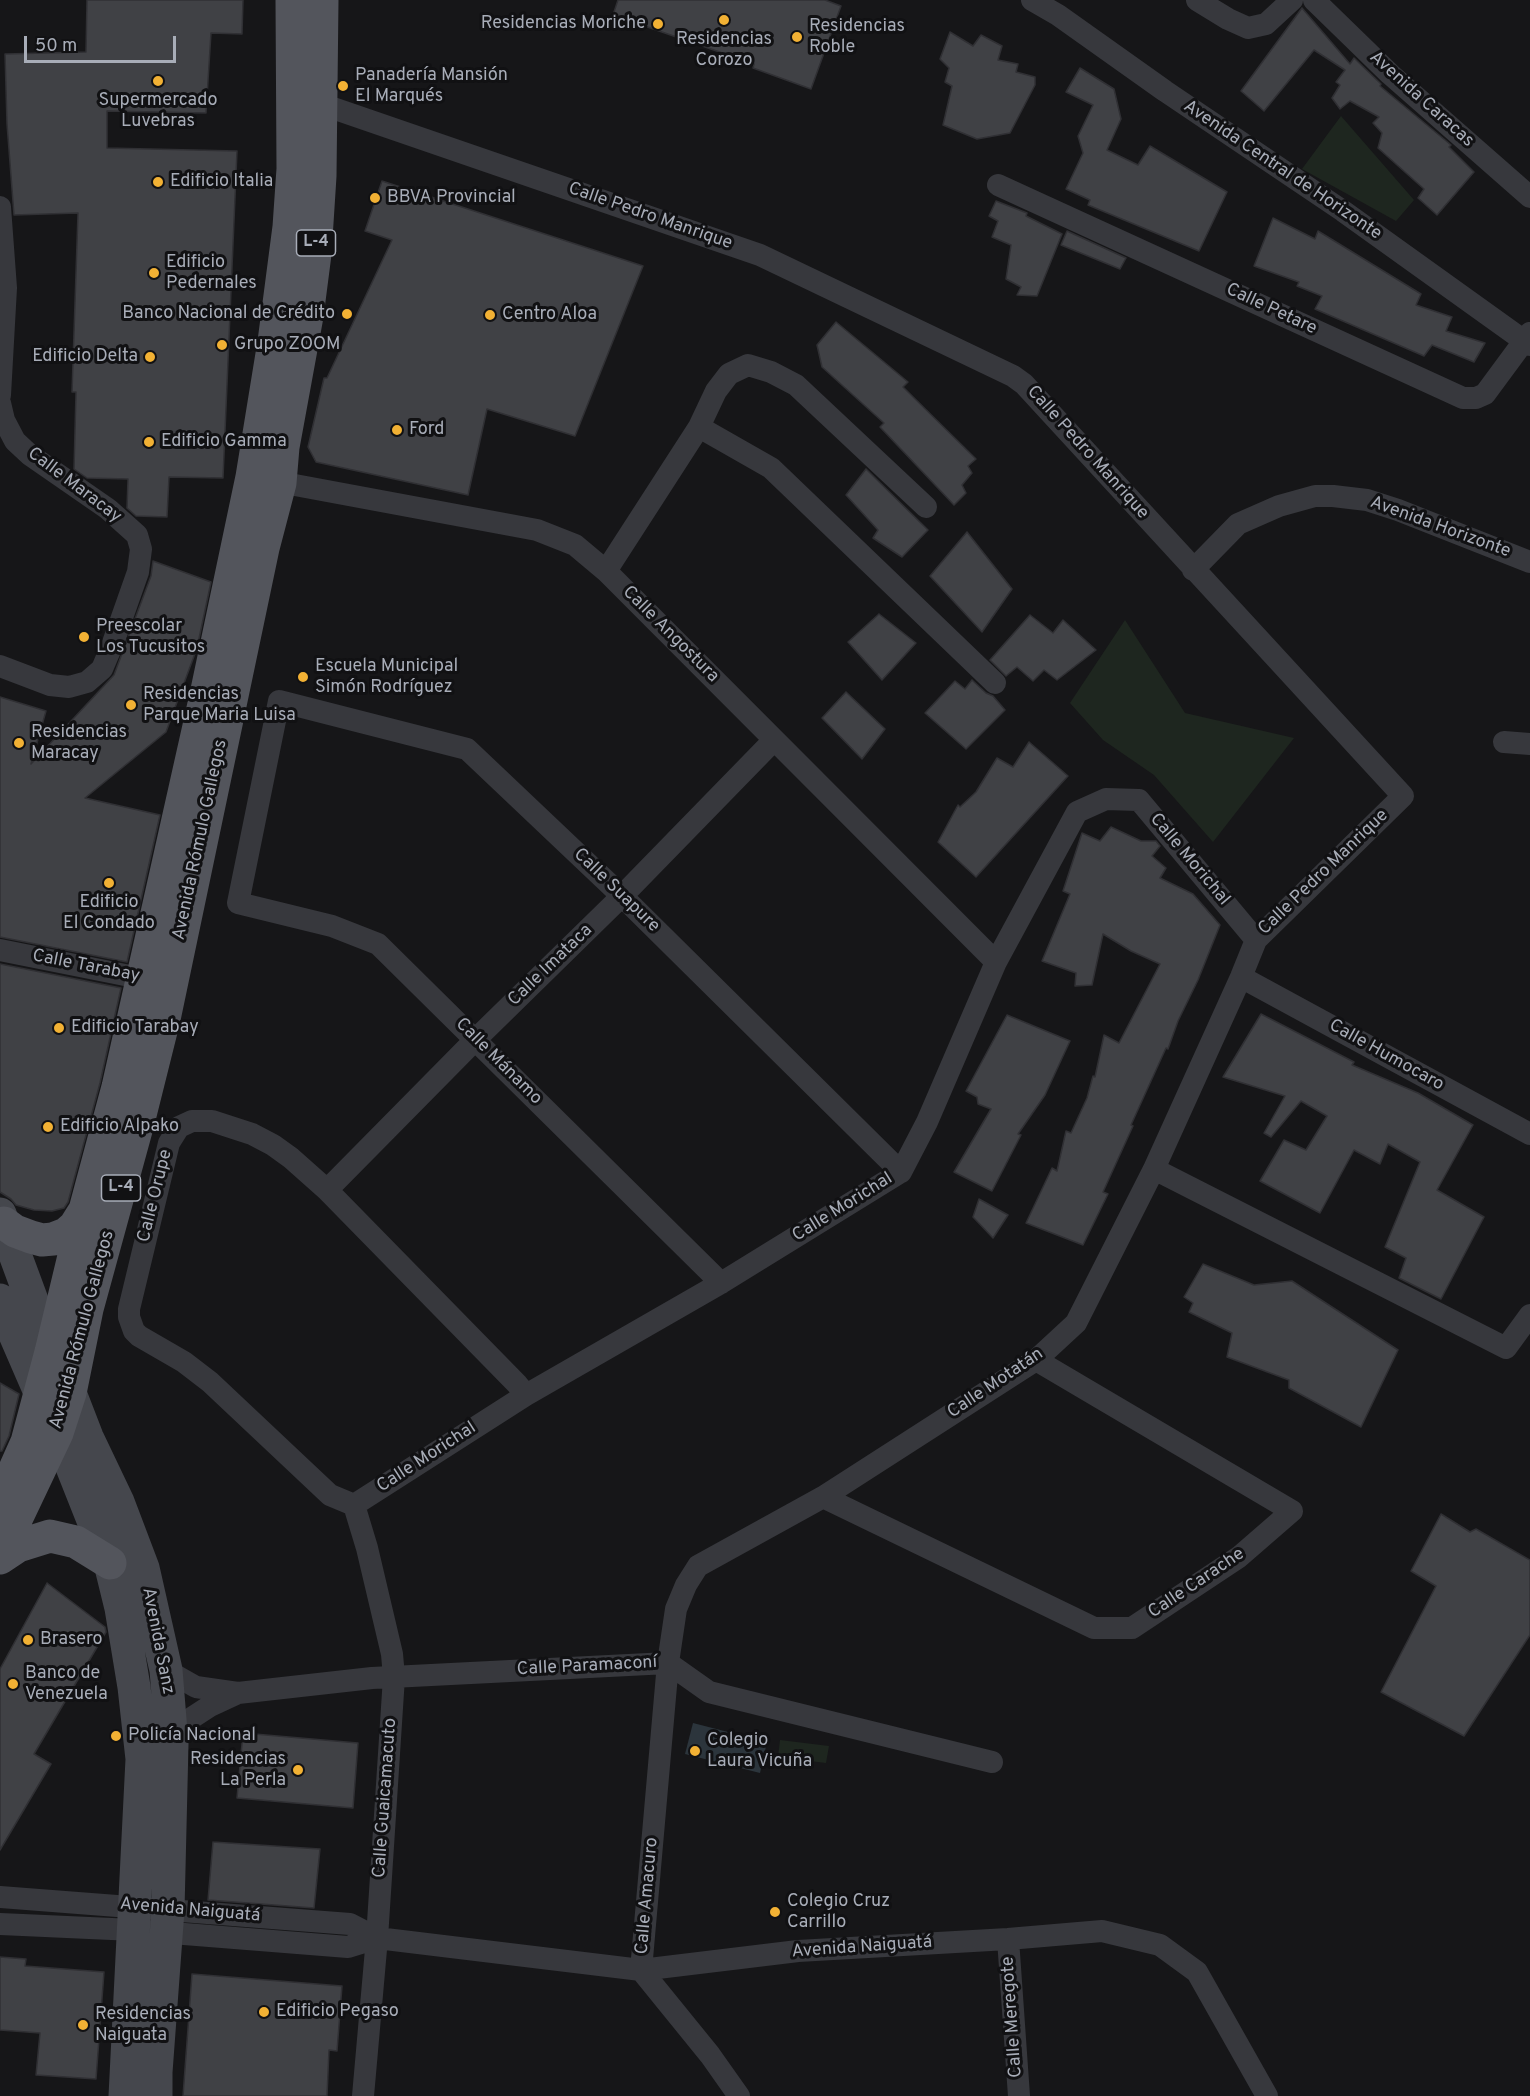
<!DOCTYPE html>
<meta charset="utf-8">
<style>
body{margin:0}
#map{position:relative;width:1530px;height:2096px;overflow:hidden;background:#161618;font-family:Overpass,sans-serif}
canvas{display:block}
.scale{position:absolute;left:24px;top:36px;width:152px;height:27px;box-sizing:border-box;border:3px solid #a8adb8;border-top:0;padding-left:8px;font-size:18px;line-height:21px;white-space:nowrap;color:#a8adb8;-webkit-text-stroke:4px #111113;paint-order:stroke}
</style>
<div id="map">
<canvas width="1530" height="2096"></canvas>
<div class="scale">50 m</div>
</div>
<script>
const context = document.querySelector('canvas').getContext('2d');
context.lineJoin = 'round';
function paint(path, color) {
  context.fillStyle = color;
  context.fill(path, 'evenodd');
}
function toPath(rows) {
  const path = new Path2D();
  for (const r of rows) {
    path.moveTo(r[0], r[1]);
    for (let i = 2; i < r.length; i += 2) path.lineTo(r[i], r[i + 1]);
  }
  return path;
}
function stroke(path, color, width, dash) {
  context.strokeStyle = color;
  context.lineWidth = width;
  context.lineCap = dash ? 'butt' : 'round';
  context.setLineDash(dash || []);
  context.stroke(path);
}
function drawText(font, color, halo, rows, align = 'center') {
  context.font = font + ' Overpass,sans-serif';
  context.lineWidth = 6;
  context.setLineDash([]);
  context.textBaseline = 'middle';
  context.strokeStyle = halo;
  context.fillStyle = color;
  for (const [text, x, y, turn = 0] of rows) {
    context.save();
    context.translate(x, y);
    context.rotate((+turn || 0) * Math.PI / 180);
    context.textAlign = isNaN(turn) ? turn : align;
    if (halo) context.strokeText(text, 0, 0);
    context.fillText(text, 0, 0);
    context.restore();
  }
}
paint(toPath([
 [1341,116,1414,200,1396,221,1302,169],
 [1125,620,1185,713,1294,738,1213,842,1154,775,1103,740,1070,703],
 [780,1740,829,1746,826,1763,778,1757]
]), '#1e261f');
paint(toPath([
 [693,1723,767,1742,760,1773,685,1754]
]), '#2c353c');
const building = toPath([
 [87,0,243,0,242,34,211,33,206,113,107,111,107,148,237,151,223,478,169,477,167,517,136,516,127,508,128,479,87,478,74,469,76,392,72,392,78,213,14,215,7,124,5,54,86,52,87,0],
 [618,0,825,0,841,6,811,89,753,68,754,64,613,15,618,0],
 [1302,8,1350,64,1354,58,1381,84,1380,86,1451,145,1449,147,1474,172,1437,215,1418,198,1424,189,1378,148,1382,133,1373,123,1379,117,1350,101,1340,109,1332,98,1340,85,1336,82,1345,70,1314,50,1264,111,1241,91,1302,8],
 [950,32,973,46,981,35,1002,46,998,60,1018,64,1016,72,1035,77,1035,85,1010,133,977,139,943,125,952,86,945,82,949,68,940,59,950,32],
 [1080,68,1114,89,1121,119,1107,150,1138,165,1150,146,1227,192,1199,251,1088,205,1090,200,1066,189,1083,153,1078,136,1093,105,1066,92,1080,68],
 [382,181,643,266,575,436,487,409,468,495,316,462,308,447,324,378,327,378,392,240,365,231,382,181],
 [996,201,1027,213,1026,216,1062,234,1037,296,1017,295,1021,287,1006,279,1011,245,992,237,998,221,989,216,996,201],
 [1273,218,1315,239,1318,231,1421,294,1416,305,1452,317,1446,331,1485,343,1474,362,1432,345,1424,356,1315,309,1322,296,1297,286,1299,282,1254,266,1273,218],
 [1067,231,1126,258,1120,269,1061,245,1067,231],
 [836,322,908,382,903,387,976,459,968,466,972,473,962,485,966,493,954,505,880,427,884,423,822,367,817,345,836,322],
 [866,469,928,530,902,557,873,538,878,530,846,495,866,469],
 [967,532,1012,589,982,632,930,576,967,532],
 [153,561,211,582,197,648,166,732,85,798,160,815,127,962,0,937,0,697,46,711,31,764,114,675,151,576,153,561],
 [879,614,916,643,882,680,848,642,879,614],
 [1030,615,1053,633,1063,620,1096,650,1057,680,1044,670,1033,681,1017,667,1006,676,990,660,1030,615],
 [972,680,986,693,993,696,1005,710,966,749,925,713,955,681,965,689,972,680],
 [846,692,885,729,862,759,822,718,846,692],
 [1029,742,1068,776,976,877,938,842,958,805,960,807,976,792,997,758,1013,767,1029,742],
 [1111,827,1141,841,1156,841,1160,846,1152,856,1166,868,1160,878,1193,894,1220,925,1198,980,1178,1021,1168,1049,1166,1048,1131,1125,1133,1126,1103,1192,1108,1194,1083,1245,1026,1223,1052,1168,1057,1171,1066,1131,1071,1133,1087,1098,1093,1076,1095,1077,1104,1035,1119,1043,1160,964,1131,951,1103,934,1092,985,1075,986,1076,973,1042,961,1070,894,1063,891,1082,833,1100,841,1111,827],
 [0,964,121,988,100,1083,68,1202,64,1208,52,1211,34,1210,16,1205,11,1199,0,1192,0,964],
 [1261,1014,1354,1062,1352,1065,1418,1093,1473,1125,1437,1190,1484,1217,1441,1299,1399,1278,1406,1258,1385,1247,1420,1162,1388,1144,1380,1164,1354,1150,1320,1213,1260,1181,1284,1140,1306,1150,1327,1116,1301,1101,1271,1137,1264,1133,1285,1096,1223,1077,1261,1014],
 [1007,1015,1070,1041,1045,1095,1018,1134,1021,1135,992,1191,954,1172,991,1109,978,1104,977,1097,966,1091,1007,1015],
 [979,1199,1008,1215,993,1238,973,1217,979,1199],
 [1203,1264,1254,1285,1292,1281,1398,1350,1361,1427,1289,1388,1289,1380,1227,1357,1232,1333,1189,1312,1193,1303,1184,1297,1203,1264],
 [0,1383,19,1394,9,1436,2,1451,0,1451,0,1383],
 [1441,1514,1470,1532,1476,1529,1530,1560,1530,1635,1464,1736,1381,1692,1436,1586,1411,1571,1441,1514],
 [47,1583,105,1627,106,1632,34,1754,51,1764,0,1850,0,1669,47,1583],
 [243,1733,358,1743,353,1808,237,1798,243,1733],
 [213,1842,320,1849,314,1908,208,1900,213,1842],
 [0,1957,26,1959,25,1966,104,1972,96,2079,36,2075,40,2033,0,2030,0,1957],
 [192,1974,342,1986,337,2051,329,2050,327,2096,183,2096,192,1974]
]);
paint(building, '#404145');
stroke(building, '#303034', 1.5);
stroke(toPath([
 [1032,0,1058,15,1165,91,1343,211,1530,345],
 [1197,0,1228,19,1248,28,1266,24,1292,0],
 [1314,0,1390,74,1530,197],
 [321,104,760,255,1013,376,1024,384,1403,796,1256,940,1241,977,1154,1169,1076,1323,1036,1360,823,1497,698,1566,686,1585,676,1609,668,1663,641,1970,710,2055,739,2096],
 [998,185,1463,398,1476,398,1485,394,1530,333],
 [0,207,6,288,0,395],
 [0,403,4,420,15,441,30,455,108,509,137,535,141,549,138,572,113,643,102,669,87,682,69,687,50,685,0,666],
 [699,427,771,468,995,683],
 [268,480,537,530,575,545,606,571,996,962],
 [1193,570,1238,524,1279,506,1315,496,1333,496,1367,500,1398,510,1530,562],
 [606,571,699,427,716,391,729,374,748,365,771,372,796,385,926,507],
 [1504,742,1530,744],
 [0,950,155,981],
 [1241,977,1530,1134],
 [1154,1169,1506,1348,1530,1315],
 [327,1190,476,1039,622,896,774,740],
 [721,1283,378,944,332,926,238,903,279,701,467,749,622,896,901,1172],
 [823,1497,1094,1628,1132,1628,1239,1557,1292,1511,1036,1360],
 [354,1505,526,1395,721,1283,901,1172,927,1122,996,962,1077,812,1106,799,1139,800,1256,940],
 [354,1505,330,1495,210,1382,184,1362,139,1336,134,1331,129,1317,129,1309,169,1143,179,1127,192,1121,212,1121,252,1134,273,1145,291,1158,327,1190,517,1384,526,1395],
 [354,1505,367,1548,392,1654,394,1677,377,1938,363,2096],
 [166,1670,196,1687,238,1693,372,1678,668,1663,709,1692,992,1762],
 [172,1744,190,1719,210,1706,238,1693],
 [0,1897,350,1924,377,1938,641,1970,798,1951,1008,1939,1102,1931,1160,1945,1197,1972,1267,2096],
 [0,1924,134,1930,348,1947,377,1938],
 [1008,1939,1019,2096]
]), '#37383d', 22);
stroke(toPath([
 [0,1214,51,1352,70,1393,87,1437,118,1502,143,1568,166,1670,172,1744,168,1910,156,2072,156,2096],
 [0,1300,68,1457,110,1563,121,1608,134,1687,142,1759,125,2096]
]), '#45474d', 33);
stroke(toPath([
 [4,1223,15,1231,31,1237,42,1240,53,1239,66,1234,75,1226,85,1210],
 [0,1498,11,1478,27,1442,51,1352,85,1210,118,1087,206,695,252,477,274,342,289,227,293,169,292,0],
 [0,1553,57,1433,70,1393,87,1309,138,1123,164,1019,263,548,280,483,283,447,307,316,315,254,320,176,322,0],
 [0,1558,18,1546,50,1536,76,1542,110,1563]
]), '#53555c', 33);
for (const [x, y, r, color] of [
 [724,20,6,"#f2b134"],
 [658,24,6,"#f2b134"],
 [797,37,6,"#f2b134"],
 [158,81,6,"#f2b134"],
 [343,86,6,"#f2b134"],
 [158,182,6,"#f2b134"],
 [375,198,6,"#f2b134"],
 [154,273,6,"#f2b134"],
 [347,314,6,"#f2b134"],
 [490,315,6,"#f2b134"],
 [222,345,6,"#f2b134"],
 [150,357,6,"#f2b134"],
 [397,430,6,"#f2b134"],
 [149,442,6,"#f2b134"],
 [84,637,6,"#f2b134"],
 [303,677,6,"#f2b134"],
 [131,705,6,"#f2b134"],
 [19,743,6,"#f2b134"],
 [109,883,6,"#f2b134"],
 [59,1028,6,"#f2b134"],
 [48,1127,6,"#f2b134"],
 [28,1640,6,"#f2b134"],
 [13,1684,6,"#f2b134"],
 [116,1736,6,"#f2b134"],
 [695,1751,6,"#f2b134"],
 [298,1770,6,"#f2b134"],
 [775,1912,6,"#f2b134"],
 [264,2012,6,"#f2b134"],
 [83,2025,6,"#f2b134"]
]) {
  const dot = new Path2D();
  dot.arc(x, y, r, 0, 2 * Math.PI);
  context.fillStyle = color;
  context.fill(dot);
  stroke(dot, '#111113', 2);
}
for (const [x, y, w] of [
 [316,243,39],
 [121,1188,39]
]) {
  const box = new Path2D();
  box.roundRect(x - w / 2, y - 13, w, 26, 4.5);
  context.fillStyle = '#111113';
  context.fill(box);
  stroke(box, '#a8adb8', 1.5);
}
drawText('bold 16px', '#a8adb8', null, [
 ["L-4",316,243],
 ["L-4",121,1188]
]);
drawText('18px', '#a8adb8', '#111113', [
 ["Residencias Moriche",646,24,"right"],
 ["Residencias",809,27],
 ["Roble",809,48],
 ["Residencias",724,40,"center"],
 ["Corozo",724,61,"center"],
 ["Panadería Mansión",355,76],
 ["El Marqués",355,97],
 ["Supermercado",158,101,"center"],
 ["Luvebras",158,122,"center"],
 ["Edificio Italia",170,182],
 ["BBVA Provincial",387,198],
 ["Edificio",166,263],
 ["Pedernales",166,284],
 ["Banco Nacional de Crédito",335,314,"right"],
 ["Centro Aloa",502,315],
 ["Grupo ZOOM",234,345],
 ["Edificio Delta",138,357,"right"],
 ["Ford",409,430],
 ["Edificio Gamma",161,442],
 ["Preescolar",96,627],
 ["Los Tucusitos",96,648],
 ["Escuela Municipal",315,667],
 ["Simón Rodríguez",315,688],
 ["Residencias",143,695],
 ["Parque Maria Luisa",143,716],
 ["Residencias",31,733],
 ["Maracay",31,754],
 ["Edificio",109,903,"center"],
 ["El Condado",109,924,"center"],
 ["Edificio Tarabay",71,1028],
 ["Edificio Alpako",60,1127],
 ["Brasero",40,1640],
 ["Banco de",25,1674],
 ["Venezuela",25,1695],
 ["Policía Nacional",128,1736],
 ["Colegio",707,1741],
 ["Laura Vicuña",707,1762],
 ["Residencias",286,1760,"right"],
 ["La Perla",286,1781,"right"],
 ["Colegio Cruz",787,1902],
 ["Carrillo",787,1923],
 ["Edificio Pegaso",276,2012],
 ["Residencias",95,2015],
 ["Naiguata",95,2036]
], 'left');
drawText('18px', '#a8adb8', '#111113', [
 ["Avenida Caracas",1421,100,42],
 ["Avenida Central de Horizonte",1282,171,34],
 ["Calle Pedro Manrique",650,217,19],
 ["Calle Petare",1271,310,25],
 ["Calle Pedro Manrique",1087,453,48],
 ["Calle Maracay",74,486,37],
 ["Avenida Horizonte",1440,528,20],
 ["Calle Angostura",670,635,45],
 ["Avenida Rómulo Gallegos",201,840,-78],
 ["Calle Morichal",1189,860,50],
 ["Calle Pedro Manrique",1324,873,-44],
 ["Calle Suapure",616,891,44],
 ["Calle Imataca",551,966,-44],
 ["Calle Tarabay",86,967,11],
 ["Calle Humocaro",1386,1056,29],
 ["Calle Mánamo",498,1062,45],
 ["Calle Orupe",156,1196,-76],
 ["Calle Morichal",843,1208,-32],
 ["Avenida Rómulo Gallegos",83,1330,-75],
 ["Calle Motatán",996,1384,-34],
 ["Calle Morichal",427,1458,-33],
 ["Calle Carache",1197,1584,-34],
 ["Avenida Sanz",157,1641,79],
 ["Calle Paramaconí",587,1667,-3],
 ["Calle Guaicamacuto",386,1798,-86],
 ["Calle Amacuro",648,1896,-85],
 ["Avenida Naiguatá",190,1911,5],
 ["Avenida Naiguatá",862,1948,-4],
 ["Calle Meregote",1013,2017,-94]
]);
</script>
